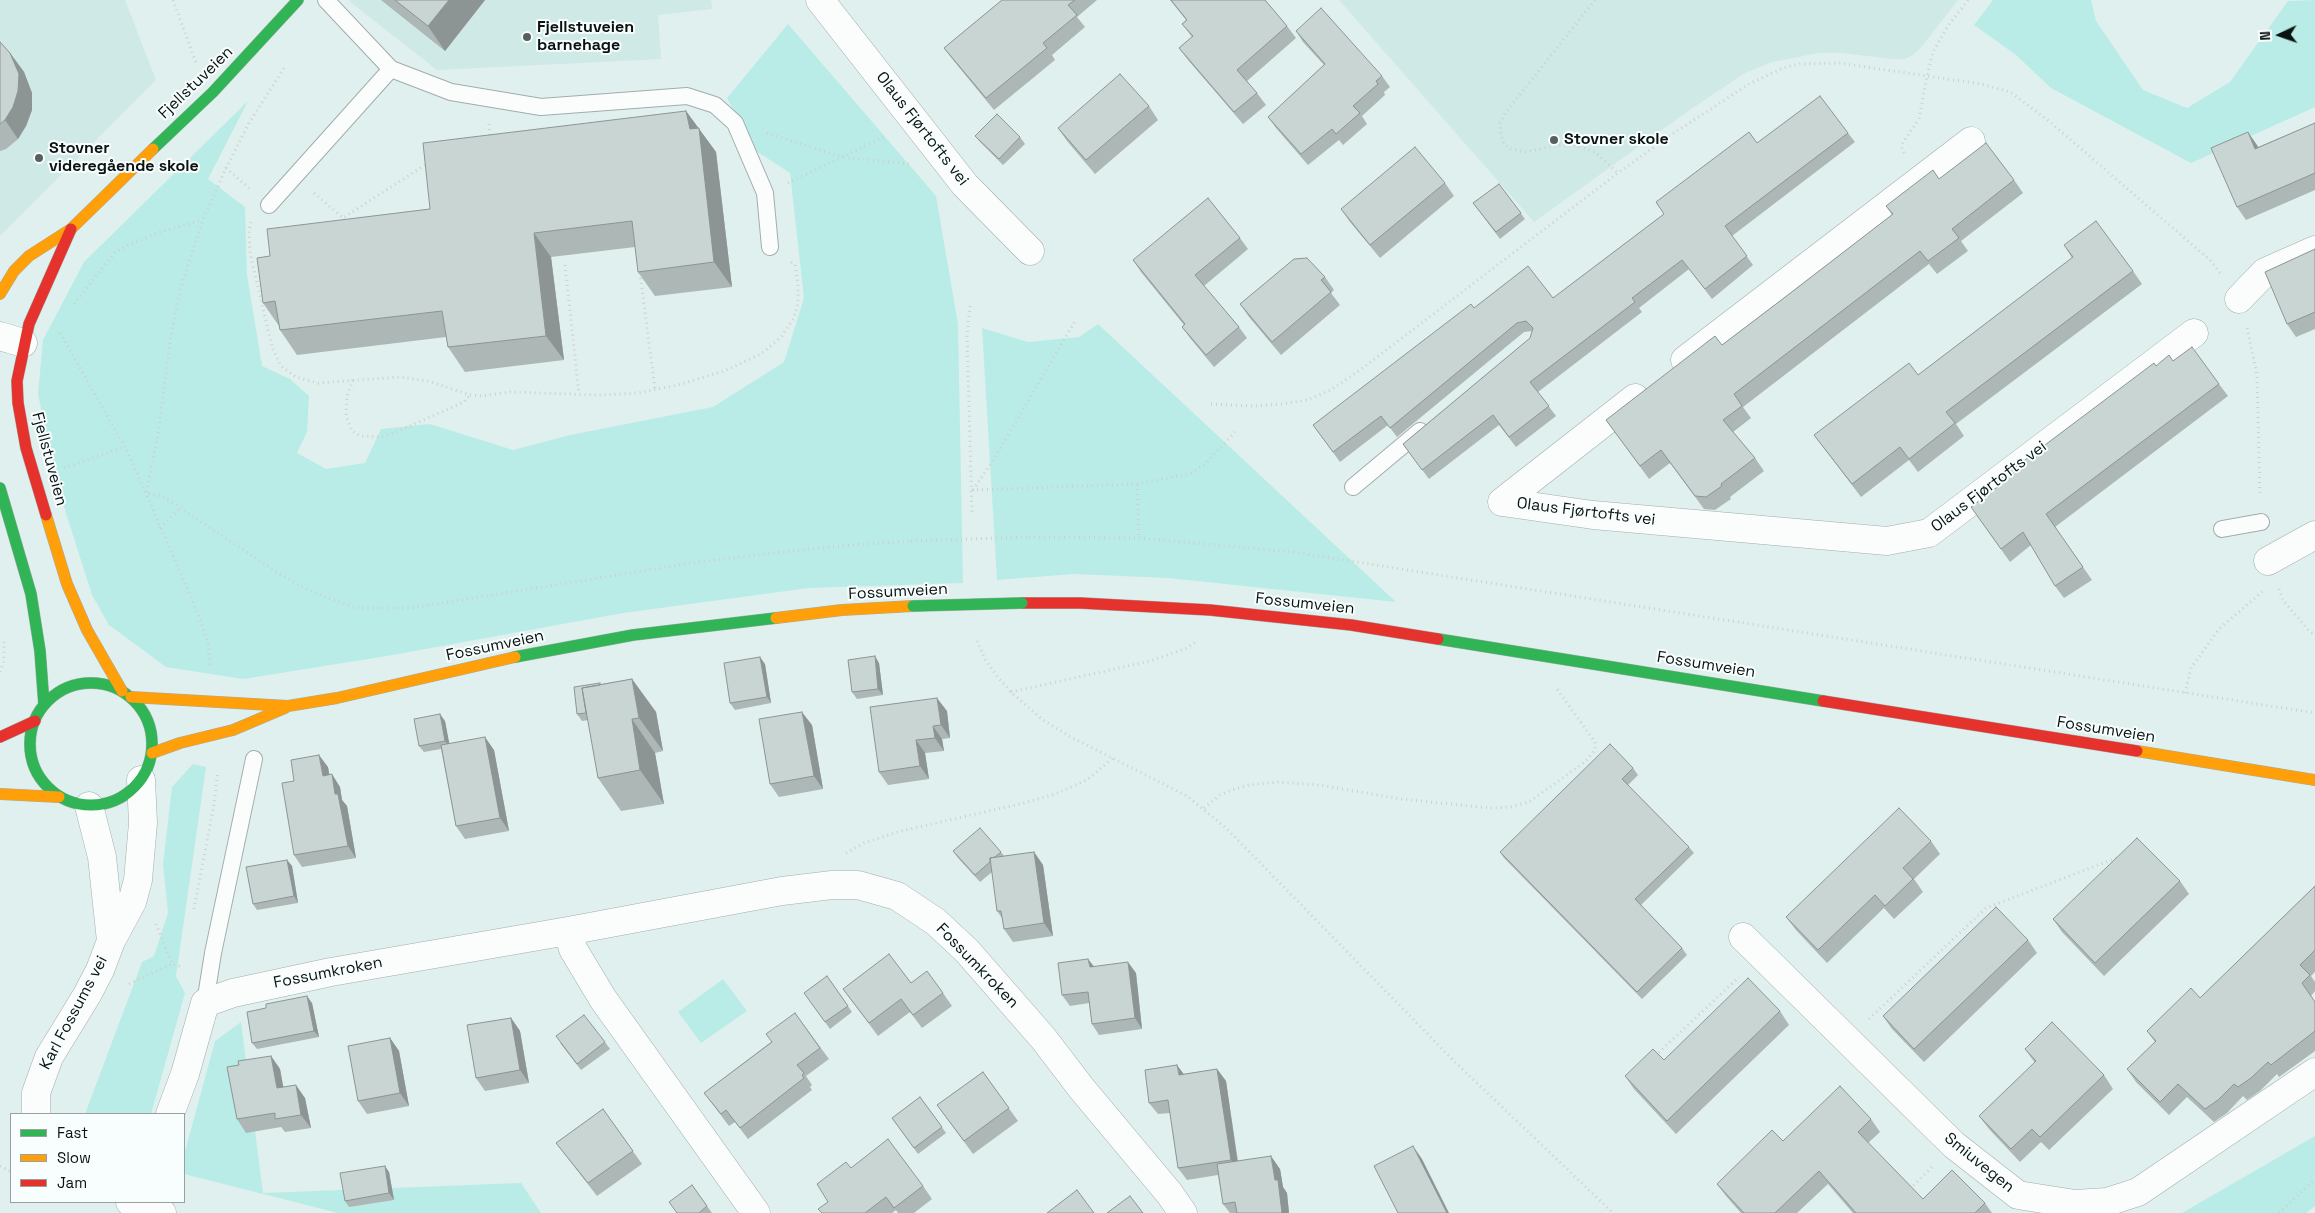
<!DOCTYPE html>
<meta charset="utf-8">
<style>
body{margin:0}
#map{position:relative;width:2315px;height:1213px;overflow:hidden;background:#e0f0ee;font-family:"Space Grotesk",sans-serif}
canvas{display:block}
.legend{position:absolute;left:10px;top:1113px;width:175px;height:90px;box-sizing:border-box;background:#f8fefd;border:1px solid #99a09f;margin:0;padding:6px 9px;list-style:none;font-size:15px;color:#0a1312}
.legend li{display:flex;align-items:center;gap:10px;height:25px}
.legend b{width:25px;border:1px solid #99a09f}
.north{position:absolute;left:2255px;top:10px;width:50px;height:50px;-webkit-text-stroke:4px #f8fefd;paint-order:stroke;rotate:267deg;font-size:14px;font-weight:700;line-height:20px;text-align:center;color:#0a1312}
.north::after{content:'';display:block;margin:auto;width:18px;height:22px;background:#0a1312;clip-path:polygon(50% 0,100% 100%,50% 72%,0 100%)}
</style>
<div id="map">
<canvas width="2315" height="1213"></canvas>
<ul class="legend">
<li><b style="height:6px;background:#30b455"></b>Fast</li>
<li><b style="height:6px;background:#ff9f0a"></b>Slow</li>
<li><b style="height:6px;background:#e5322d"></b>Jam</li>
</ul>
<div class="north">N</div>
</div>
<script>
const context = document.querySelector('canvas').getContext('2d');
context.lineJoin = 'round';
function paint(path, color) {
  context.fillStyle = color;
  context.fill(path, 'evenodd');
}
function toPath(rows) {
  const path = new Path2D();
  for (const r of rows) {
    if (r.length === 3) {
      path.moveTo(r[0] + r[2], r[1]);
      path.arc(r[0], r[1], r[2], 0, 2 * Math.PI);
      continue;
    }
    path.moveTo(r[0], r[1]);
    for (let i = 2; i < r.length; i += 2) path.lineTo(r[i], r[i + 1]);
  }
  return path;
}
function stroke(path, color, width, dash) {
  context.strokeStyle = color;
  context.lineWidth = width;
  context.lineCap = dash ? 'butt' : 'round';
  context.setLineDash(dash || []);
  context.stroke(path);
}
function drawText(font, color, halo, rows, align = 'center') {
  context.font = font + ' "Space Grotesk",sans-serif';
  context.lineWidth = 4;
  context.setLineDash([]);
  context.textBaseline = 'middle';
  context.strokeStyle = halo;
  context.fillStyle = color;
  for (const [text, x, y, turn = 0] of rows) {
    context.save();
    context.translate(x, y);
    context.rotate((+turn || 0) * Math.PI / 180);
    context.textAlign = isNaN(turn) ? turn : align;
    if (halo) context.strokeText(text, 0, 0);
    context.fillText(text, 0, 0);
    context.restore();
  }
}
paint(toPath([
 [0,0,125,0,156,80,0,236],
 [350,0,711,0,712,9,658,15,661,59,437,70,349,1],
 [1339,0,1958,0,1923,45,1913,55,1905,59,1892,59,1842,53,1819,53,1772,62,1745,73,1691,109,1534,222]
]), '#cee9e6');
paint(toPath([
 [1993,0,2091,0,2096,21,2143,90,2187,108,2230,82,2288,1,2315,0,2315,107,2191,163,2051,88,2016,55,1974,25],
 [788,24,936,196,958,324,963,583,809,588,623,613,387,656,243,679,166,667,109,625,92,595,58,488,38,394,43,340,84,262,248,101,208,179,245,207,247,275,262,366,290,379,309,396,307,432,297,453,326,469,365,463,381,429,430,424,513,450,570,435,713,407,784,362,804,298,790,173,756,151,727,98],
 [1098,324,1396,602,1168,578,1073,574,997,580,982,328,1028,342,1079,337],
 [193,764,206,767,176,976,185,993,151,1114,85,1114,142,962,154,956,168,913,163,864,172,787],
 [723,979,747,1011,701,1043,678,1012],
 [241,1022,263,1193,521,1183,541,1213,338,1213,184,1174,184,1155,215,1041],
 [2315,1136,2315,1206,2306,1213,2182,1213]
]), '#b9ece7');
const lane = toPath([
 [326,0,391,69,451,92,541,107,687,96,715,105,735,123,765,193,770,247],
 [269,205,391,69],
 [1353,487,1420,431],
 [2222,529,2261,522],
 [205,1003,213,953,254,759]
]);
const street = toPath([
 [820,0,965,185,1030,251],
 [2239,299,2265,272,2315,250],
 [0,336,23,343],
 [1685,360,1971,141],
 [1502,502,1593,515,1887,541,1929,533,2194,333],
 [1502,502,1635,398],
 [2268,561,2315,535],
 [89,806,102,857,111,941],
 [568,931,573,949,603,999,756,1213],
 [1743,937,1954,1145,2018,1195,2075,1204,2107,1202,2138,1192,2315,1072],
 [36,1114,36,1093,49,1057,87,995,100,970,111,941,132,902,138,880,143,823,141,780],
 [170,1114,185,1074,205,1003,233,993,331,972,568,931,782,891,832,885,858,885,897,896,936,922,967,951,1043,1038,1082,1089,1169,1193,1183,1213],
 [130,1202,162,1213]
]);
const fast = toPath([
 [153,149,213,92,298,0],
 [0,488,31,594,40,651,44,705],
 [1438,639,1823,701],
 [515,657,633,635,776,618],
 [91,744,61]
]);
const slow = toPath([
 [0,294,14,271,29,256,71,229,153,149],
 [46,515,67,584,87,630,122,691],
 [776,618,842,610,913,606],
 [131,697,288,706,337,698,515,657],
 [2137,751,2315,780],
 [152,753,180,743,233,730,285,708],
 [0,794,59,797]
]);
const jam = toPath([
 [46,515,26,448,18,403,17,381,29,324,71,229],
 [1022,603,1080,603,1210,610,1351,625,1438,639],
 [1823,701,2137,751],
 [0,737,35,721]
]);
stroke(lane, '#a1adab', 18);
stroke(street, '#a1adab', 29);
stroke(fast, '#a1adab', 12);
stroke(slow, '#a1adab', 12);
stroke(jam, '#a1adab', 12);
stroke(toPath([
 [173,0,196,63],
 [1595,0,1506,112,1500,123,1501,135,1504,144,1511,149,1525,152,1559,145,1577,146,1595,152,1618,173],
 [284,68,249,123,226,168,203,220,180,290,170,342,158,435,146,493,164,497,275,571,308,590,355,608,410,608,706,561,827,547,911,541],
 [489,124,490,138],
 [767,133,842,157,909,164],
 [1904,153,1902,150,1902,144,1919,119,1927,76,1933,52,1948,26,1968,0],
 [226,168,250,189],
 [788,183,886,136],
 [314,193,343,218,428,163],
 [251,222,249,231,250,253,272,347,281,366,296,377,318,383,400,377,428,381,470,395,483,396,510,392,599,395,638,393,678,385,724,371,761,354,781,337,794,318,798,303,798,283,795,265,791,262],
 [565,265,579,394],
 [640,273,655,389],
 [74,304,116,251,157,233,202,220],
 [970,306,967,336,972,513],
 [2247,328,2257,375,2260,496],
 [60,333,125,447,146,493,200,619,208,642,210,665],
 [353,380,347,396,346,416,352,431,360,436,381,437,394,433,464,402,470,395],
 [1211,404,1253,406,1282,404,1307,400,1329,391,1360,370,1618,173,1674,133,1749,84,1783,68,1800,64,1839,63,1981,84,2010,92,2050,122,2210,260,2221,274],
 [64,468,125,447],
 [1137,484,1139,538],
 [972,490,1137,484,1173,477,1191,473,1204,465,1235,432],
 [973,490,994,459,1075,321],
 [160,528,180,508],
 [1029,537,1139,538,1293,552,2315,713],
 [2279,589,2283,600,2309,631,2315,635],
 [977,641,985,659,996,675,1011,692,1043,720,1069,736,1187,796,1226,828,1455,1062,1613,1213],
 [0,672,4,661,4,638],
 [1011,692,1150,661,1187,648,1197,641],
 [2185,693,2191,668,2219,629,2263,591],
 [1204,808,1220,795,1232,790,1249,785,1278,782,1319,785,1401,799,1490,808,1510,807,1529,802,1585,762,1595,750,1595,742,1557,689],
 [846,853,864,843,901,831,1024,803,1055,794,1087,780,1113,758],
 [194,909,214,804,218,771],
 [156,924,172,964,183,967],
 [129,984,172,964],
 [1869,1019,1986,908,2119,857],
 [1655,1056,1739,977],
 [0,1166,11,1172],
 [1910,1189,1932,1167],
 [2279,1213,2315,1179]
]), '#ccd0cf', 3, [1, 4]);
stroke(lane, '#fafdfc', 16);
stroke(street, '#fafdfc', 28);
stroke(fast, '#30b455', 11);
stroke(slow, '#ff9f0a', 11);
stroke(jam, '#e5322d', 11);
const fastBridge = toPath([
 [913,606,1022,603]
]);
stroke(fastBridge, '#a1adab', 12, []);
stroke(toPath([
 [911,541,1029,537]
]), '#ccd0cf', 3, [1, 4]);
stroke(fastBridge, '#30b455', 11);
paint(toPath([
 [381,0,485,0,445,51],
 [1002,0,1097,0,1077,17,1085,27,1052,55,1055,60,994,110,953,60,944,48],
 [1170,0,1265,0,1287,26,1296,38,1247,81,1257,93,1266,105,1243,124,1188,60,1179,48,1192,37,1182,24,1186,20],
 [1296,31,1382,76,1390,87,1384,92,1385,95,1362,116,1367,124,1343,145,1339,140,1308,165,1276,128,1268,117,1324,65,1303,42],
 [0,42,10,53,24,72,32,93,32,110,26,126,18,139,6,149,0,151],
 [1149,106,1158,120,1095,174,1067,141,1058,128],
 [686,111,716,152,732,287,655,296,638,272,635,247,551,257,564,360,465,372,448,347,446,337,297,355,280,330,279,326,263,303,270,256,430,209],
 [2315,123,2315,190,2246,220,2237,207,2257,145,2258,147],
 [1848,133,1855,142,1732,236,1753,265,1712,299,1689,269,1639,308,1642,312,1538,392,1556,416,1516,447,1499,425,1429,479,1403,444,1530,338,1532,331,1524,332,1397,437,1388,425,1340,462,1313,425,1474,308,1553,298,1664,214,1656,202,1757,143],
 [975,136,1020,137,1025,144,1003,165,980,142],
 [1939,179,2014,180,2023,193,1961,241,1968,251,1937,274,1929,264,1743,407,1751,418,1733,432,1755,458,1764,471,1730,497,1731,499,1715,510,1704,509,1670,463,1649,479,1606,420,1722,345,1780,301,1892,215,1886,206],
 [1445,183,1454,196,1380,258,1350,222,1341,209],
 [1499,184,1525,219,1500,239,1473,203],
 [1240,238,1248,249,1204,286,1239,327,1247,338,1214,367,1190,338,1182,327,1184,325,1141,272,1133,260],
 [2064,245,2133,271,2142,284,1956,424,1964,436,1918,472,1909,460,1861,497,1814,435,1918,375,2072,258],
 [2315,249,2315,329,2296,337,2287,324],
 [1325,277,1334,290,1331,293,1340,305,1281,355,1249,317,1240,304],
 [2173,361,2219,384,2228,396,2055,527,2092,580,2064,598,2055,586,2031,545,2010,562,1971,507,2156,366],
 [879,663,883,695,857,699,852,692],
 [765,664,771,703,735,710,730,703],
 [632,679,656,712,663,751,655,753,664,804,621,811,598,778,588,720,582,721,577,714,601,684],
 [947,711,950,738,942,739,944,751,925,753,929,779,888,785,879,772],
 [445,721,449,744,494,750,509,831,465,839,456,826,441,749,424,752,419,746],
 [812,725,823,789,779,797,770,784],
 [328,767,329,775,340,787,342,800,347,806,356,858,302,867,294,855,294,781],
 [1633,768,1638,775,1628,785,1689,847,1694,853,1641,905,1682,948,1687,955,1642,999,1504,858,1500,852],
 [1931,841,1940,854,1914,879,1923,892,1894,919,1884,908,1827,963,1796,930,1786,917],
 [953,851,1001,852,1004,856,1034,852,1043,865,1053,936,1013,942,1004,929,1002,918,997,911,992,872,980,882,958,858],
 [287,860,292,866,298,903,257,910,253,904],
 [2180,881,2189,894,2104,976,2062,932,2053,919],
 [2315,886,2315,972,2311,976,2315,982,2315,991,2311,996,2315,1002,2315,1051,2279,1077,2277,1074,2260,1091,2247,1100,2243,1096,2227,1113,2214,1122,2187,1097,2169,1115,2136,1082,2127,1069,2155,1042,2147,1031,2200,998],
 [2028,940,2037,953,1924,1062,1892,1029,1883,1016],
 [1094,967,1136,973,1142,1029,1099,1035,1092,1024,1089,1003,1070,1006,1062,995],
 [827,976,852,1012,830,1029,804,993],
 [911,983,943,993,952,1006,922,1028,910,1012,878,1036,843,989],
 [312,1003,319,1037,257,1049,252,1043],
 [1780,1011,1789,1025,1676,1134,1634,1089,1625,1076],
 [795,1013,829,1059,806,1076,812,1085,810,1087,812,1090,748,1139,735,1122,729,1126,704,1093,771,1042],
 [511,1018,520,1031,529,1083,485,1091,476,1078],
 [390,1038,399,1051,409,1106,367,1114,358,1101],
 [605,1042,610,1049,581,1070,560,1043],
 [2025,1049,2104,1075,2113,1089,2049,1150,2041,1142,2020,1162,1989,1129,1979,1116,2035,1063],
 [271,1056,280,1069,283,1087,305,1098,311,1128,285,1132,281,1127,246,1133,237,1119,239,1065],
 [1217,1069,1226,1081,1238,1161,1280,1169,1283,1187,1287,1193,1289,1213,1230,1213,1223,1204,1218,1175,1187,1180,1178,1168,1170,1113,1158,1114,1149,1103,1184,1074],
 [983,1072,1018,1121,973,1154,937,1105],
 [920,1097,946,1133,918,1154,892,1118],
 [603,1109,642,1164,597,1196,556,1143],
 [1871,1119,1880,1132,1868,1143,1923,1199,1985,1203,1992,1213,1853,1213,1828,1184,1797,1213,1741,1213,1726,1196,1717,1184,1783,1141],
 [851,1168,923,1186,932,1199,914,1213,898,1213,896,1210,892,1213,821,1213,828,1202],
 [389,1172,394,1200,349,1207,345,1201],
 [692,1185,712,1213,677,1213]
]), '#adb7b5');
paint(toPath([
 [449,0,485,0,445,51,428,26],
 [10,53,24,72,32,93,32,110,26,126,18,139,5,120],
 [686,111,716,152,732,287,714,262],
 [2248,132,2257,145,2264,162,2255,149],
 [534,233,551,257,564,360,546,336],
 [875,656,879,663,883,695,878,689],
 [760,657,765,664,771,703,767,697],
 [632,679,656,712,663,751,639,718],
 [937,698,947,711,950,738,941,725],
 [802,712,812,725,823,789,814,776],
 [440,714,445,721,450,747,445,741],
 [632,719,655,753,664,804,640,770],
 [933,726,942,739,944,751,935,738],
 [485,737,494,750,509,831,500,818],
 [916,740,925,753,929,779,920,766],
 [319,755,328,767,332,788,323,776],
 [332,774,340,787,342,800,347,806,356,858,348,846,335,794],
 [1034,852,1043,865,1053,936,1044,923],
 [287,860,292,866,298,903,294,896],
 [1088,959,1096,969,1090,967],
 [1128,962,1136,973,1142,1029,1135,1018],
 [307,996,312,1003,319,1037,314,1031],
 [511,1018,520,1031,529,1083,520,1070],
 [390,1038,399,1051,409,1106,400,1093],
 [271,1056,280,1069,286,1101,277,1088],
 [1177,1065,1186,1077,1179,1075],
 [1217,1069,1226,1081,1239,1172,1231,1160],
 [296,1085,305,1098,311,1128,301,1115],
 [1413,1146,1422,1159,1449,1213,1447,1213],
 [1271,1156,1280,1169,1283,1187,1287,1193,1289,1213,1282,1213,1275,1180],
 [385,1166,389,1172,394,1200,389,1193]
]), '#8d9594');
const building = toPath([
 [395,0,449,0,428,26,395,0],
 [1002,0,1075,0,1068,5,1077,15,1043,43,1047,48,986,98,944,48,1002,0],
 [1171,0,1265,0,1287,26,1237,70,1257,93,1234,112,1179,48,1193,36,1182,24,1187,20,1171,0],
 [1321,8,1382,76,1376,81,1378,84,1353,106,1360,113,1336,134,1332,129,1301,154,1268,117,1325,64,1296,31,1321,8],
 [0,42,10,53,19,74,18,91,13,107,5,120,0,124,0,42],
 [1120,74,1149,106,1086,160,1058,128,1120,74],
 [1820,96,1848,133,1725,226,1747,256,1705,289,1682,260,1632,298,1635,302,1530,382,1549,406,1509,437,1493,415,1422,470,1403,444,1530,338,1533,328,1526,321,1517,323,1390,428,1381,416,1333,452,1313,425,1471,304,1474,308,1528,266,1553,298,1664,214,1656,202,1749,132,1757,143,1820,96],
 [686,111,690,129,699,128,714,262,638,272,632,221,534,233,546,336,448,347,442,311,280,330,275,301,263,303,257,258,270,256,267,229,430,209,423,143,686,111],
 [997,114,1020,137,999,159,975,136,997,114],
 [2315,123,2315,173,2237,207,2211,148,2248,132,2255,149,2315,123],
 [1986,143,2014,180,1952,229,1959,238,1928,261,1920,251,1734,394,1742,406,1723,420,1755,458,1721,484,1722,486,1706,497,1695,496,1661,450,1640,466,1606,420,1715,336,1722,345,1780,301,1893,214,1886,206,1933,170,1939,179,1986,143],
 [1415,147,1445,183,1370,245,1341,209,1415,147],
 [1499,184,1521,213,1496,232,1473,203,1499,184],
 [1208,198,1240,238,1195,275,1239,327,1206,355,1182,327,1185,324,1133,260,1208,198],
 [2096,221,2133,271,1946,412,1955,423,1909,459,1900,447,1852,484,1814,435,1909,363,1918,375,2073,257,2064,245,2096,221],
 [2315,249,2315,312,2287,324,2265,272,2315,249],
 [1307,258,1325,277,1321,280,1331,292,1272,342,1240,304,1294,259,1307,258],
 [2192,347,2219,384,2046,514,2083,567,2055,586,2023,532,2001,549,1971,507,2000,485,1997,481,2154,363,2156,366,2169,355,2173,361,2192,347],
 [875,656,878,689,852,692,848,660,875,656],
 [760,657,767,697,730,703,724,663,760,657],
 [632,679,639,718,632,719,640,770,598,778,582,688,632,679],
 [600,683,600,685,582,688,586,713,577,714,574,687,600,683],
 [937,698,941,725,933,726,935,738,916,740,920,766,879,772,870,707,937,698],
 [802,712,814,776,770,784,759,719,802,712],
 [440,714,445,741,419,746,414,719,440,714],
 [485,737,500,818,456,826,441,745,485,737],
 [1610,744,1633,768,1622,779,1689,847,1635,899,1682,948,1637,992,1500,852,1610,744],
 [319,755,323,776,332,774,335,794,338,794,348,846,294,855,282,783,294,781,291,760,319,755],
 [1899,808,1931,841,1903,868,1913,879,1885,906,1875,895,1818,950,1786,917,1899,808],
 [980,828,1001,852,995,857,990,858,990,862,975,875,953,851,980,828],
 [2137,838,2180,881,2095,963,2053,919,2137,838],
 [1034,852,1044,923,1004,929,1001,911,997,911,990,858,1034,852],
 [287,860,294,896,253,904,246,867,287,860],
 [2315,886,2315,950,2300,965,2310,975,2302,983,2315,1002,2315,1031,2271,1065,2268,1062,2251,1078,2238,1087,2234,1084,2218,1100,2205,1109,2178,1084,2160,1102,2127,1069,2156,1041,2147,1031,2191,988,2200,998,2315,886],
 [1996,907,2028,940,1914,1049,1883,1016,1996,907],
 [889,954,911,983,927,971,943,993,913,1015,901,999,869,1023,843,989,889,954],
 [1088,959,1090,967,1128,962,1135,1018,1092,1024,1088,992,1062,995,1058,963,1088,959],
 [827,976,848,1006,825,1022,804,993,827,976],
 [1748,978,1780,1011,1667,1121,1625,1076,1653,1049,1664,1060,1748,978],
 [307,996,314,1031,252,1043,247,1012,266,1008,266,1004,307,996],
 [795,1013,820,1048,797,1065,804,1073,802,1075,804,1078,740,1128,726,1110,721,1114,704,1093,772,1042,766,1034,795,1013],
 [584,1015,605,1042,577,1064,556,1036,584,1015],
 [511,1018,520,1070,476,1078,467,1025,511,1018],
 [2052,1022,2104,1075,2040,1137,2032,1129,2011,1149,1979,1116,2036,1061,2025,1049,2052,1022],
 [390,1038,400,1093,358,1101,348,1046,390,1038],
 [271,1056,277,1088,296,1085,301,1115,275,1119,275,1113,237,1119,227,1067,239,1065,238,1061,271,1056],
 [1177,1065,1179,1075,1217,1069,1231,1160,1178,1168,1168,1100,1149,1103,1145,1070,1177,1065],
 [983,1072,1009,1108,964,1141,937,1105,983,1072],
 [1840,1086,1871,1119,1858,1132,1923,1199,1952,1170,1985,1203,1975,1213,1856,1213,1819,1171,1775,1213,1744,1213,1717,1184,1772,1130,1783,1141,1840,1086],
 [920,1097,942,1127,914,1148,892,1118,920,1097],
 [603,1109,633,1151,588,1183,556,1143,603,1109],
 [888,1139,923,1186,894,1208,886,1197,865,1213,822,1213,818,1209,828,1202,817,1184,846,1162,851,1168,888,1139],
 [1413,1146,1447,1213,1398,1213,1374,1166,1413,1146],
 [1271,1156,1275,1180,1278,1180,1282,1213,1237,1213,1235,1202,1223,1204,1217,1164,1271,1156],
 [385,1166,389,1193,345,1201,340,1173,385,1166],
 [692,1185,707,1206,699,1213,677,1213,669,1202,692,1185],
 [1077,1190,1094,1213,1047,1213,1077,1190],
 [1130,1196,1143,1213,1107,1213,1130,1196]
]);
paint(building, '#c9d5d3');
stroke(building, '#8d9594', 1);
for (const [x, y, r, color] of [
 [527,37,5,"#55605f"],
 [1554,140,5,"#55605f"],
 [39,158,5,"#55605f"]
]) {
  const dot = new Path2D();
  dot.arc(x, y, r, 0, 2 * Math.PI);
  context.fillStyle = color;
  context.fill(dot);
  stroke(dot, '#f8fefd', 2);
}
drawText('bold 16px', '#0a1312', '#f8fefd', [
 ["Fjellstuveien",537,28],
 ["barnehage",537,46],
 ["Stovner skole",1564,140],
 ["Stovner",49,149],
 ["videregående skole",49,167]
], 'left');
drawText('16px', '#0a1312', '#f8fefd', [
 ["Fjellstuveien",196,83,-44],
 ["Olaus Fjørtofts vei",922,129,52],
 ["Fjellstuveien",49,459,75],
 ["Olaus Fjørtofts vei",1989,487,-37],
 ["Olaus Fjørtofts vei",1586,512,7],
 ["Fossumveien",898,592,-3],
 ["Fossumveien",1305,604,6],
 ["Fossumveien",495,646,-12],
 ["Fossumveien",1706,665,9],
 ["Fossumveien",2106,730,9],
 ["Fossumkroken",977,966,46],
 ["Fossumkroken",328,973,-11],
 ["Karl Fossums vei",74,1013,-62],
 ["Smiuvegen",1979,1163,39]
]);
</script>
